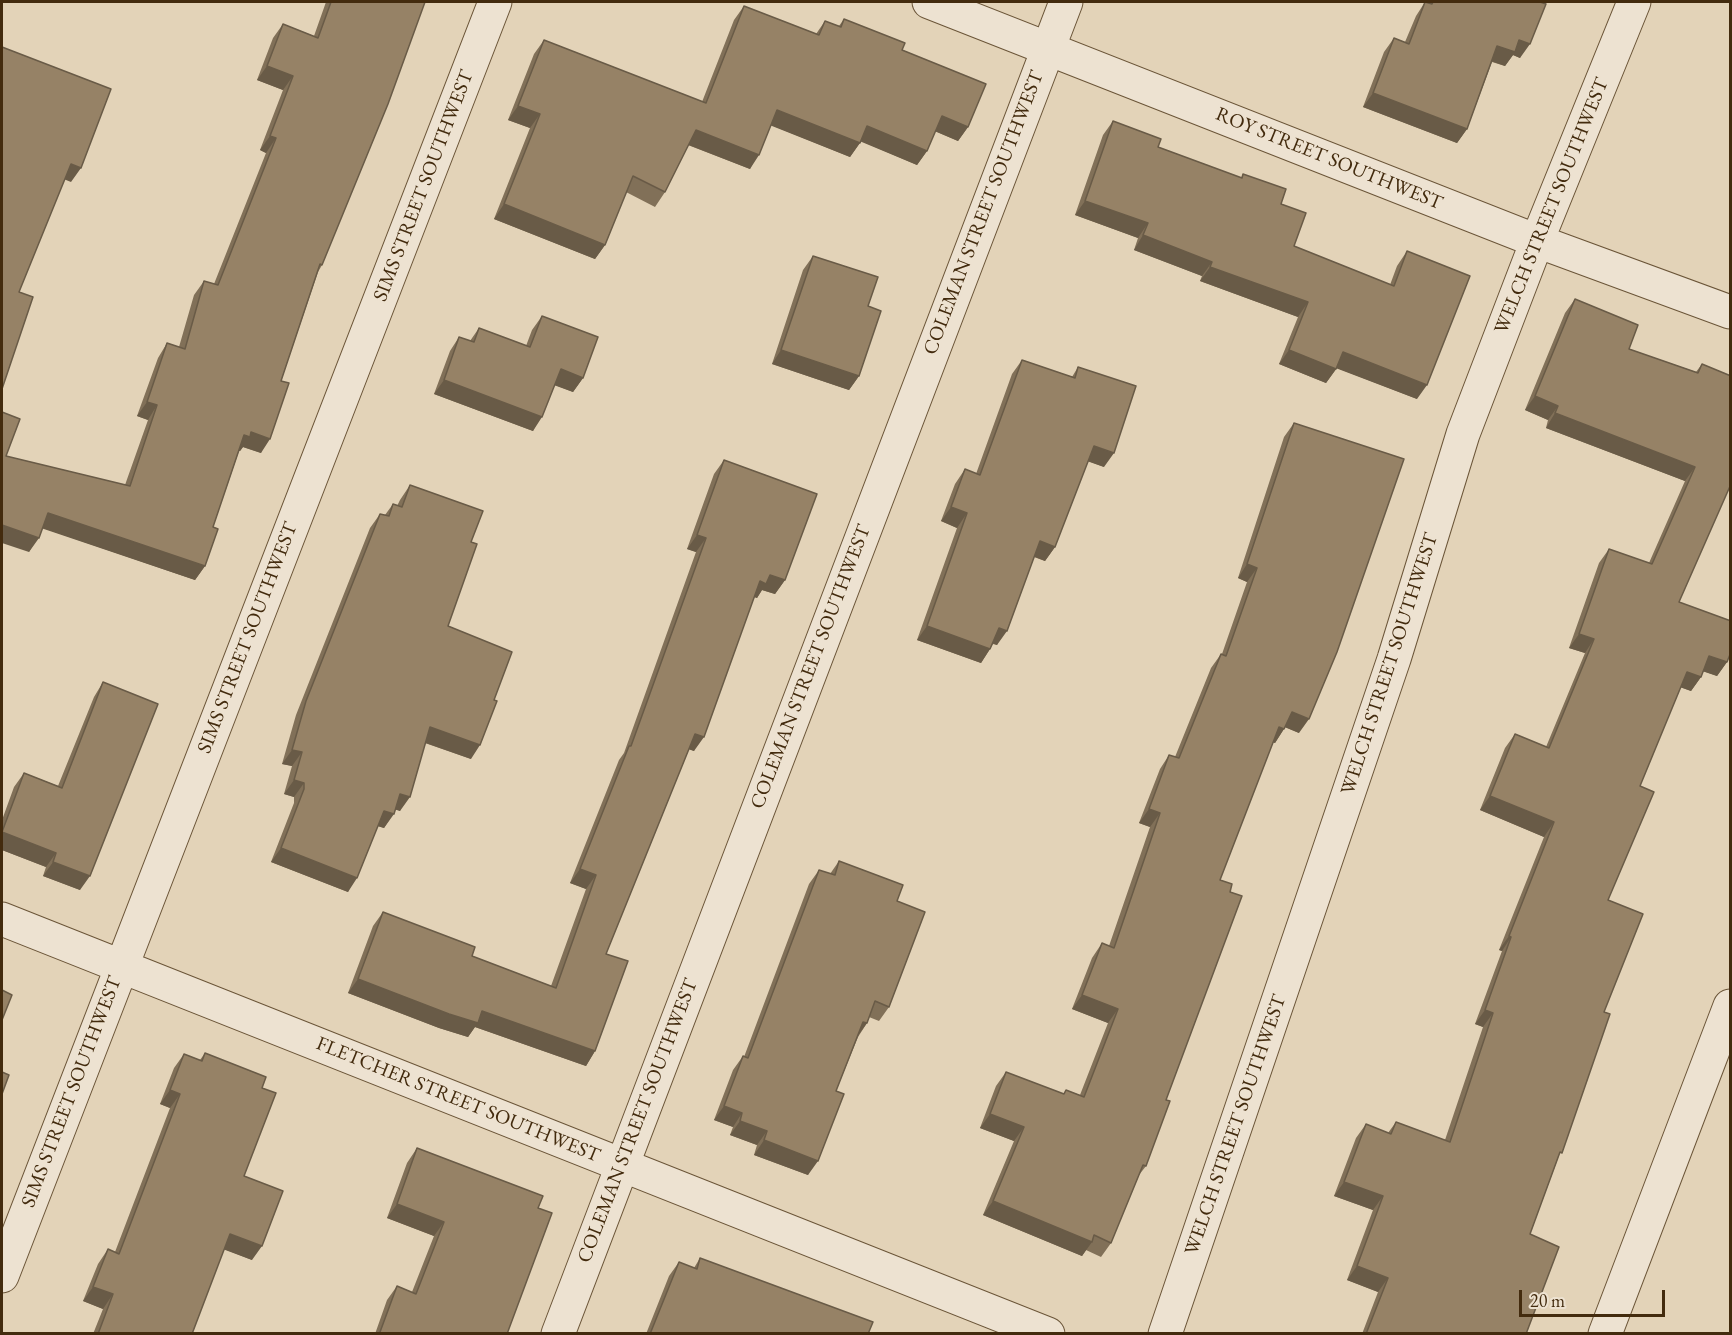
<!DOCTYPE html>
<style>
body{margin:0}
#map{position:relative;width:1732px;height:1335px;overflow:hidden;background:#e3d3b8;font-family:"EB Garamond",serif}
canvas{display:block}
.frame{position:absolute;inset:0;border:3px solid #432b0e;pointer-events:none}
.scale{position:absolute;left:1519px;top:1290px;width:146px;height:27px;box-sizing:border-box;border:3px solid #432b0e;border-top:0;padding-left:8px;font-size:18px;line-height:21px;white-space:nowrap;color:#432b0e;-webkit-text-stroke:4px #ede2d1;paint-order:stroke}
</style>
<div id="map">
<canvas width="1732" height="1335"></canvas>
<div class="frame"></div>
<div class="scale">20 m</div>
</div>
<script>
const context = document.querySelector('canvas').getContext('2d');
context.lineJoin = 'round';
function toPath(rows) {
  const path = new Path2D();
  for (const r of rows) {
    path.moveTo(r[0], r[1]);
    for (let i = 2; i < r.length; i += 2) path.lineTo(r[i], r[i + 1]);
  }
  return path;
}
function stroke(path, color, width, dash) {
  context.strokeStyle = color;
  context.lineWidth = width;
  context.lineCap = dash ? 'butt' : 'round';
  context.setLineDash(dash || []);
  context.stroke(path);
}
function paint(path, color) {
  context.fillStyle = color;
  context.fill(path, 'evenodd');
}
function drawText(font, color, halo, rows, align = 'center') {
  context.font = font + ' "EB Garamond",serif';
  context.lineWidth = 5;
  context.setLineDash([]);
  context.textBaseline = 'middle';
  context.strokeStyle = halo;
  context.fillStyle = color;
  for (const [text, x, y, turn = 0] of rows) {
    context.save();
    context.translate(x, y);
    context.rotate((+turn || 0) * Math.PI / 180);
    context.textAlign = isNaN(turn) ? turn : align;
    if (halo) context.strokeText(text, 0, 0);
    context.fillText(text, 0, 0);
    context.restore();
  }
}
const street = toPath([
 [929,2,1537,241,1730,312],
 [2,919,1048,1334],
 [2,1276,495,2],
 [558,1334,1066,2],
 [1165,1334,1394,659,1463,434,1537,241,1634,2],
 [1605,1334,1730,1006]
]);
stroke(street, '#6b5538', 35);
stroke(street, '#ede2d1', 33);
paint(toPath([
 [326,2,425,2,322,265,318,272,281,381,261,453,243,447,240,451,239,451,213,527,205,566,195,580,43,528,29,552,6,456,125,485,148,420,137,416,158,358,167,343,179,347,194,295,204,281,214,284,266,153,260,150,283,90,257,80,273,38,283,24,314,36],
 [1425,2,1428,3,1429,2,1540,2,1520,58,1513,55,1505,66,1492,62,1467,129,1457,143,1363,107,1384,52,1394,38,1405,42,1416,16],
 [744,6,816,34,825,21,839,26,844,19,902,50,968,127,958,141,935,131,927,151,917,165,861,141,850,157,771,125,750,169,688,145,665,192,655,207,626,192,605,245,595,259,494,219,530,128,508,120,534,54,544,40,702,102,734,20],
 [1113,121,1158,147,1241,178,1243,174,1281,204,1294,246,1390,285,1397,266,1407,251,1417,399,1337,368,1326,383,1279,364,1298,317,1200,281,1202,276,1134,250,1138,238,1075,215,1103,135],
 [813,256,868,306,859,376,849,390,772,364,803,270],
 [1575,299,1629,349,1696,372,1702,364,1731,376,1731,490,1728,489,1679,602,1727,662,1717,676,1703,671,1701,677,1691,691,1680,687,1640,786,1608,900,1604,1012,1557,1161,1530,1234,1526,1334,1362,1334,1378,1292,1347,1280,1373,1210,1334,1196,1356,1138,1366,1124,1388,1133,1396,1122,1445,1140,1483,1027,1475,1024,1502,951,1499,950,1544,837,1480,810,1505,748,1515,734,1546,747,1585,653,1569,648,1599,563,1609,549,1649,563,1685,481,1546,428,1548,420,1525,410,1565,313],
 [542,316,583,378,573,392,555,385,533,431,434,394,450,351,459,337,470,341,479,328,526,346,532,330],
 [1022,360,1072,377,1078,367,1104,467,1088,461,1055,547,1045,561,1034,557,997,645,993,644,990,649,981,663,917,640,957,528,941,521,955,484,965,469,976,474,1012,374],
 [1294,423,1299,733,1285,727,1275,743,1273,742,1220,880,1166,1100,1146,1166,1139,1175,1111,1243,1101,1257,1086,1250,1082,1256,983,1215,1014,1141,980,1128,996,1086,1006,1072,1063,1094,1066,1090,1080,1095,1108,1023,1072,1009,1092,958,1102,943,1109,946,1150,827,1139,823,1160,769,1169,755,1175,757,1211,668,1221,654,1222,654,1247,582,1238,578,1284,437],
 [724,460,785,580,775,594,762,590,757,598,754,597,694,751,689,749,606,954,595,1051,586,1066,475,1027,468,1037,439,1028,348,993,373,926,383,912,472,956,551,986,586,889,570,883,619,760,624,753,696,552,687,549,714,474],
 [410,485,471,542,448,626,471,759,425,743,400,811,396,809,384,828,378,826,348,892,271,862,294,803,294,797,284,794,292,766,282,764,296,715,370,528,380,514,385,515,393,504,397,506,400,500],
 [103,682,80,890,43,876,46,867,2,850,2,820,14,787,24,773,58,786,94,697],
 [839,861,897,901,889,1007,879,1021,869,1017,867,1023,858,1037,836,1091,808,1175,754,1155,757,1145,730,1135,733,1127,714,1120,733,1070,743,1056,744,1057,809,884,819,870,830,874],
 [205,1053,262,1088,244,1176,252,1260,224,1249,192,1334,93,1334,103,1309,83,1301,98,1264,108,1249,115,1252,170,1108,160,1104,174,1068,184,1054,200,1060],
 [417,1148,538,1208,507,1334,375,1334,387,1300,397,1286,412,1292,434,1236,387,1218,407,1163],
 [700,1258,868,1334,646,1334,669,1276,679,1262,694,1268]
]), '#817058');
paint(toPath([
 [1519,40,1530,44,1520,58,1513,55,1505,66,1488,60,1497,46],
 [267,66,293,76,283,90,257,80],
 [1373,93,1467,129,1457,143,1363,107],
 [518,106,540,114,530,128,508,120],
 [777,110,860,143,850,157,767,124],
 [942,116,968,127,958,141,932,130],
 [867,126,927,151,917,165,857,140],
 [696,130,759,155,750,169,686,144],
 [270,136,276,138,266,153,260,150],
 [71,164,81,168,71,182,61,178],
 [1085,201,1148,223,1138,238,1075,215],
 [504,204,605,245,595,259,494,219],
 [1143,235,1212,262,1202,276,1134,250],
 [1210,267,1308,302,1298,317,1200,281],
 [781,350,859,376,849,390,772,364],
 [1289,350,1336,369,1326,383,1279,364],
 [1343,352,1427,385,1417,399,1333,367],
 [561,369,583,378,573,392,551,384],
 [444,380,542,417,533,431,434,394],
 [1535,396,1558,406,1548,420,1525,410],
 [147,402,157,405,148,420,137,416],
 [1555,413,1695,467,1685,481,1546,428],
 [251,432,270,439,261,453,243,447,240,451,234,449,244,435],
 [1094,446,1114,453,1104,467,1084,460],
 [951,507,967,513,957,528,941,521],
 [48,513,205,566,195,580,38,527],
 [2,525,39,538,29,552,2,543],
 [697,535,706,538,696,552,687,549],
 [1040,541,1055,547,1045,561,1030,555],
 [1247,564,1257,568,1247,582,1238,578],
 [770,575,785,580,775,594,762,590,757,598,750,595,760,581],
 [927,626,990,649,981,663,917,640],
 [999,628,1007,631,997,645,989,642],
 [1579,634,1594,639,1585,653,1569,648],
 [1709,656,1727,662,1717,676,1699,670],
 [1687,672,1701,677,1691,691,1677,686],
 [1292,712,1309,719,1299,733,1282,726],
 [430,727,480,745,471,759,420,741],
 [1279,727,1284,729,1275,743,1269,741],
 [695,734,704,737,694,751,685,748],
 [292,750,302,752,292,766,282,764],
 [294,780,304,783,294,797,284,794],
 [400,794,410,797,400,811,390,808],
 [1490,796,1554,822,1544,837,1480,810],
 [1149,809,1160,813,1150,827,1139,823],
 [384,811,394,814,384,828,374,825],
 [2,832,56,853,46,867,2,850],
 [281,848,357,878,348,892,271,862],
 [53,862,90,876,80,890,43,876],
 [580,869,596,875,586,889,570,883],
 [1509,936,1511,937,1502,951,1499,950],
 [358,979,482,1011,595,1051,586,1066,475,1027,468,1037,439,1028,348,993],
 [1082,995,1118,1009,1108,1023,1072,1009],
 [1485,1010,1493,1013,1483,1027,1475,1024],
 [863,1022,867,1023,857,1037],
 [170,1090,180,1094,170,1108,160,1104],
 [724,1106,742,1113,733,1127,714,1120],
 [990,1114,1024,1127,1014,1141,980,1128],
 [740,1121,767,1131,757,1145,730,1135],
 [764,1140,818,1161,808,1175,754,1155],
 [1344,1182,1383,1196,1373,1210,1334,1196],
 [993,1201,1092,1242,1082,1256,983,1215],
 [397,1204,444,1222,434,1236,387,1218],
 [230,1234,262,1246,252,1260,220,1248],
 [1357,1266,1388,1278,1378,1292,1347,1280],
 [93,1287,113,1294,103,1309,83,1301]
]), '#695b47');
const building = toPath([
 [331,2,425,2,388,104,322,265,320,264,281,381,289,383,270,439,251,432,250,437,244,435,213,527,218,529,205,566,48,513,39,538,2,525,2,412,20,419,6,456,130,486,157,405,147,402,167,343,185,349,204,281,218,285,276,138,270,136,293,76,267,66,283,24,318,38,331,2],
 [1425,2,1432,4,1433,2,1540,2,1546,4,1530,44,1519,40,1515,52,1497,46,1467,129,1373,93,1394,38,1409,44,1425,2],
 [744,6,819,35,825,21,841,27,844,19,905,43,902,50,986,84,968,127,942,116,927,151,867,126,860,143,777,110,759,155,696,130,665,192,633,176,605,245,504,204,540,114,518,106,544,40,706,103,744,6],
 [2,47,111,89,81,168,71,164,19,292,33,297,2,389,2,47],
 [1113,121,1161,139,1158,147,1242,178,1243,174,1286,189,1281,204,1306,213,1294,246,1394,286,1407,251,1470,276,1427,385,1343,352,1336,369,1289,350,1308,302,1210,267,1212,262,1143,235,1148,223,1085,201,1113,121],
 [813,256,878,277,868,306,881,311,859,376,781,350,813,256],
 [1575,299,1638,325,1629,349,1698,373,1702,364,1731,376,1731,484,1679,602,1731,621,1731,652,1727,662,1709,656,1701,677,1687,672,1640,786,1654,792,1608,900,1643,914,1604,1012,1610,1014,1562,1153,1560,1152,1530,1234,1559,1247,1526,1334,1366,1334,1388,1278,1357,1266,1383,1196,1344,1182,1366,1124,1391,1134,1396,1122,1450,1142,1493,1013,1485,1010,1511,937,1509,936,1554,822,1490,796,1515,734,1549,748,1594,639,1579,634,1609,549,1652,564,1695,467,1555,413,1558,406,1535,396,1575,299],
 [542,316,598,337,583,378,561,369,542,417,444,380,459,337,474,342,479,328,530,347,542,316],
 [1022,360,1075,378,1078,367,1136,386,1114,453,1094,446,1055,547,1040,541,1007,631,999,628,990,649,927,626,967,513,951,507,965,469,980,475,1022,360],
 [1294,423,1404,459,1337,652,1309,719,1292,712,1284,729,1279,727,1220,880,1232,884,1230,892,1242,896,1166,1100,1170,1101,1146,1166,1143,1165,1111,1243,1094,1235,1092,1242,993,1201,1024,1127,990,1114,1006,1072,1064,1094,1066,1090,1084,1097,1118,1009,1082,995,1102,943,1114,948,1160,813,1149,809,1169,755,1179,758,1221,654,1226,656,1257,568,1247,564,1294,423],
 [724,460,817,494,785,580,770,575,766,584,760,581,704,737,695,734,606,954,628,961,595,1051,482,1011,478,1023,449,1014,358,979,383,912,475,947,472,956,556,988,596,875,580,869,629,746,631,746,706,538,697,535,724,460],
 [410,485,483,511,471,542,477,544,448,626,512,652,494,700,497,701,480,745,430,727,410,797,400,794,394,814,384,811,357,878,281,848,304,789,304,783,294,780,302,752,292,750,306,701,380,514,389,516,393,504,402,507,410,485],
 [103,682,158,704,90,876,53,862,56,853,2,832,24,773,62,788,103,682],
 [839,861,903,885,897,901,925,912,889,1007,875,1001,867,1023,863,1022,836,1091,844,1094,818,1161,764,1140,767,1131,740,1121,742,1113,724,1106,743,1056,748,1058,819,870,835,875,839,861],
 [2,990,12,995,2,1020,2,990],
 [205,1053,266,1077,262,1088,276,1093,244,1176,283,1191,262,1246,230,1234,192,1334,98,1334,113,1294,93,1287,108,1249,119,1254,180,1094,170,1090,184,1054,202,1061,205,1053],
 [2,1072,9,1075,2,1094,2,1072],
 [417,1148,543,1196,538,1208,552,1213,507,1334,383,1334,380,1332,397,1286,416,1294,444,1222,397,1204,417,1148],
 [700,1258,873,1322,868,1334,650,1334,679,1262,697,1269,700,1258]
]);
paint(building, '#968266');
stroke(building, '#695b47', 1.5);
drawText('20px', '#432b0e', '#ede2d1', [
 ["ROY STREET SOUTHWEST",1329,159,22],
 ["SIMS STREET SOUTHWEST",424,186,-69],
 ["WELCH STREET SOUTHWEST",1552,206,-68],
 ["COLEMAN STREET SOUTHWEST",984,213,-69],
 ["SIMS STREET SOUTHWEST",248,638,-69],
 ["WELCH STREET SOUTHWEST",1390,664,-72],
 ["COLEMAN STREET SOUTHWEST",811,667,-69],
 ["SIMS STREET SOUTHWEST",72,1092,-69],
 ["FLETCHER STREET SOUTHWEST",458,1100,22],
 ["COLEMAN STREET SOUTHWEST",638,1121,-69],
 ["WELCH STREET SOUTHWEST",1236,1125,-71]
]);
</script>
